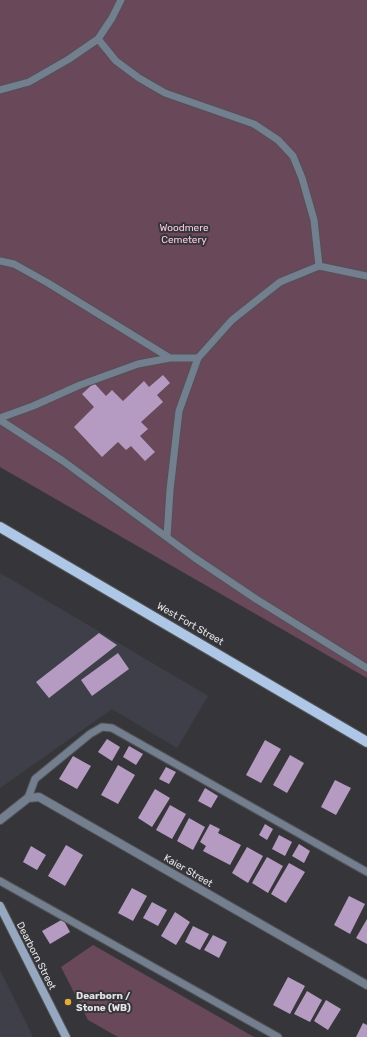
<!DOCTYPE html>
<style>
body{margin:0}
canvas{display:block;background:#36363a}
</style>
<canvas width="367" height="1037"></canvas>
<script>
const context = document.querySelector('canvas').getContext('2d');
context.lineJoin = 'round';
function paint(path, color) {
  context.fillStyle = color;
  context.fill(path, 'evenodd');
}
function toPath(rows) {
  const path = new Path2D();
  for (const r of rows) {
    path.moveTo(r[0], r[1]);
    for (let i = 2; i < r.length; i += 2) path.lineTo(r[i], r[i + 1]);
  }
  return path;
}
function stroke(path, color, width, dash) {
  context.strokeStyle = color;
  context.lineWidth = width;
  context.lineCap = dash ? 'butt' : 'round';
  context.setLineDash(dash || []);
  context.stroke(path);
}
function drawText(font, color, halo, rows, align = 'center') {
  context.font = font + ' Rubik,sans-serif';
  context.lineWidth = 4;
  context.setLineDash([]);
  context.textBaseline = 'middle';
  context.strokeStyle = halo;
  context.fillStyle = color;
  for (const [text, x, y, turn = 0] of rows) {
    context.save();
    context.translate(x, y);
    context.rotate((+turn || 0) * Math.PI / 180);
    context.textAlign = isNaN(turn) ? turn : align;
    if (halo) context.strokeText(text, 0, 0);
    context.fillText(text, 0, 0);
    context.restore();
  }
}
paint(toPath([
 [0,573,208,696,177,748,112,709,0,788],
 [0,970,33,1037,0,1037]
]), '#3f3f49');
paint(toPath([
 [0,0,367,0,367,678,0,467],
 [93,945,254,1037,118,1037,88,1020,61,967]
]), '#684859');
paint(toPath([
 [163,375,170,383,157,395,163,402,141,422,148,429,140,436,155,452,145,461,131,446,126,450,118,442,102,457,74,427,94,407,82,394,94,383,106,396,112,390,123,401,144,381,149,387],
 [99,633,117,645,49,698,36,682],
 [118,653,129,669,92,696,81,680],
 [107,739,120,747,112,761,98,752],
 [265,740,281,749,261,783,246,775],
 [129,746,143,754,136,765,123,757],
 [290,755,304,763,287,793,273,785],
 [73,756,91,766,77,789,59,779],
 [118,765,135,775,118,804,101,795],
 [166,767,176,772,169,784,159,779],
 [335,780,351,788,336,815,321,807],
 [205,788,218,796,211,808,198,801],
 [155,789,170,798,152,827,138,818],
 [170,805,186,814,172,839,156,830],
 [189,818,205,827,193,850,177,841],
 [210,824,220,829,218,833,241,845,230,865,203,851,206,846,200,842],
 [265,824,273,829,267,840,259,835],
 [279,835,292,842,285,856,272,849],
 [299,844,310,851,304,863,292,856],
 [66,845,83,855,65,886,48,876],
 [31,846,46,855,37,870,23,862],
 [247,847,263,856,248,883,232,873],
 [267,857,283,866,268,893,252,883],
 [289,863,305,872,286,903,271,894],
 [132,888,147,896,133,921,118,913],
 [349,896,365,904,350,934,334,925],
 [152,902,167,910,158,926,143,918],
 [175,912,190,922,176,945,161,936],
 [63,919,70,932,50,944,42,931],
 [367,919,367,944,356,938],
 [193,926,209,934,200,950,185,942],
 [213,935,227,942,219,958,204,950],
 [288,977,305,986,290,1014,273,1005],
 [307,991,322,1000,310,1022,294,1014],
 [326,1000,341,1009,328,1030,314,1021],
 [363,1023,367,1025,367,1037,356,1037]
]), '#b59bc1');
const lane = toPath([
 [98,39,116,61,139,78,165,93,254,124,278,140,293,156,302,178,314,220,319,266],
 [0,90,29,82,69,59,98,39,112,18,121,0],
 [0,261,14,264,48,283,170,358,198,358],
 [0,418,33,406,80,385,138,364,170,358],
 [0,420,63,461,195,558,256,599,367,668],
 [167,537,170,490,179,411,198,358,232,320,280,282,319,266,367,276],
 [28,798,35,779,90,734,102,727,112,728,367,872],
 [0,881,278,1037]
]);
const street = toPath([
 [0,820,28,798,39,797,367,985]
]);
const secondary = toPath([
 [0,906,66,1037]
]);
const primary = toPath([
 [0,527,367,742]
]);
stroke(lane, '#525256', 9);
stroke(street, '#525256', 10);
stroke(secondary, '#525256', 10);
stroke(primary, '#525256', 12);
stroke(lane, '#737f8e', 7);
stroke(street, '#737f8e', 8);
stroke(secondary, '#95a8c0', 8);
stroke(primary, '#aec7e6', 10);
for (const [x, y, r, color] of [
 [68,1002,4,"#eaaa39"]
]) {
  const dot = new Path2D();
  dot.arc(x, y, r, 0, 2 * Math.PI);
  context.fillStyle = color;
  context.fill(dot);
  stroke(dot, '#36363a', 1.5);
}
drawText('10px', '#ffc8e6', '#36363a', [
 ["Woodmere",184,228],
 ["Cemetery",184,240]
]);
drawText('10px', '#e4e4e7', '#36363a', [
 ["West Fort Street",190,624,30],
 ["Kaier Street",188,871,30],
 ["Dearborn Street",36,956,63]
]);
drawText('bold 10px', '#e4e4e7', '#36363a', [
 ["Dearborn /",76,996],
 ["Stone (WB)",76,1008]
], 'left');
</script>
